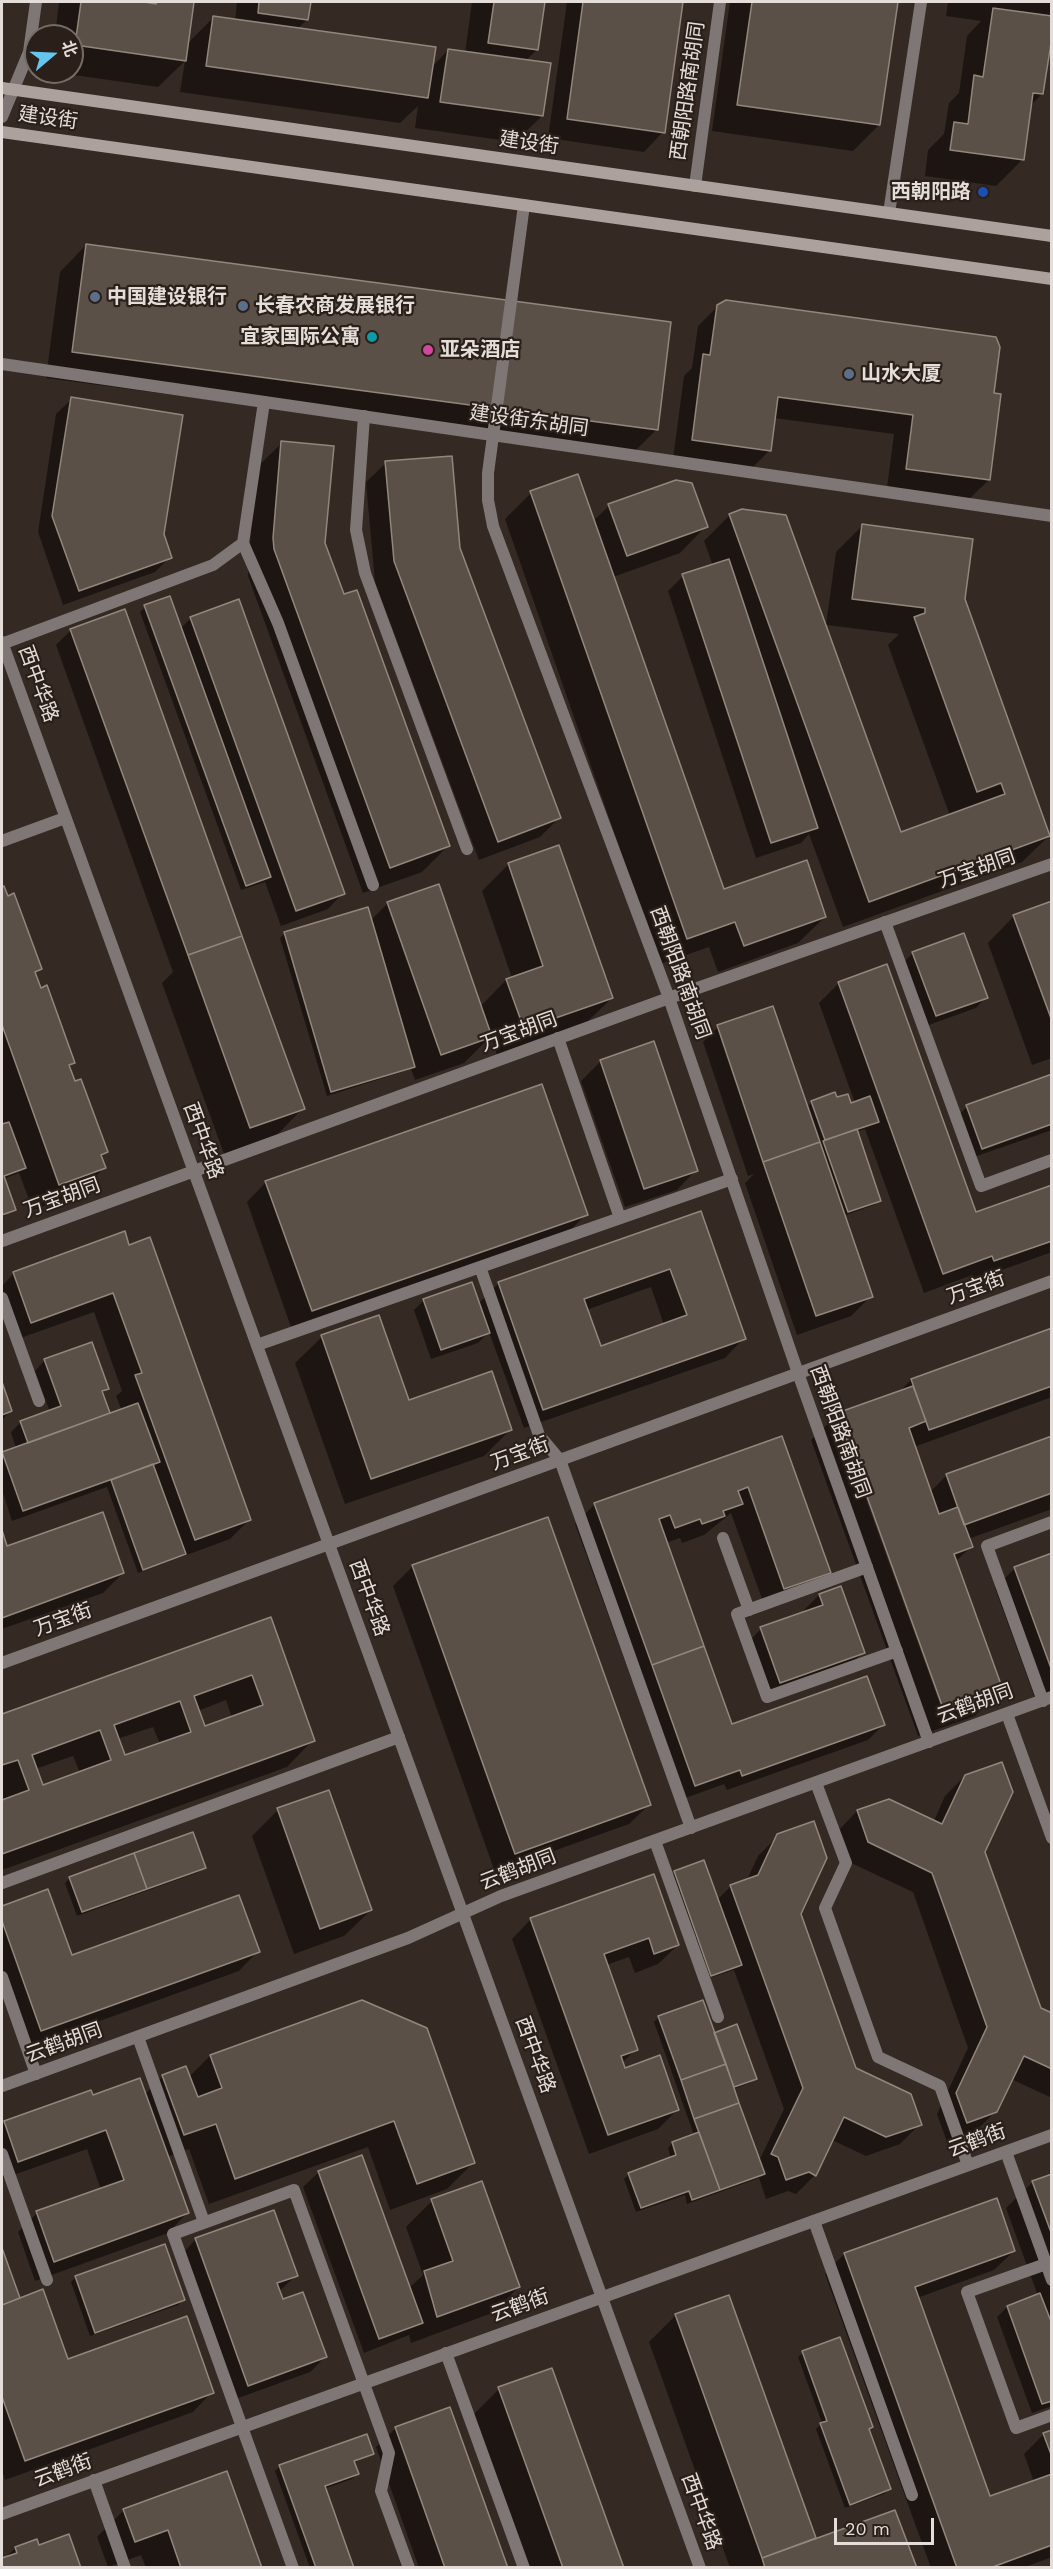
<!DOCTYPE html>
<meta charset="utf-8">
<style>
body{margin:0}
#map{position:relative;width:1053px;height:2569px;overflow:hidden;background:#352923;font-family:"Work Sans","Noto Sans SC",sans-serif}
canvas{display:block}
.frame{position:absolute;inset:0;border:3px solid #e5ddd9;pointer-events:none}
.north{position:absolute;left:24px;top:24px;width:60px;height:60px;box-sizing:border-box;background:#2b2019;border:2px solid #756c66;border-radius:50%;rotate:71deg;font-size:16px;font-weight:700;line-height:24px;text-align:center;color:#e5ddd9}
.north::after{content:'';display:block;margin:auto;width:21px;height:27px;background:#64c5ee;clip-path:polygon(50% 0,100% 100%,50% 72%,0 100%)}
.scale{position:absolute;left:834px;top:2518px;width:100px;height:27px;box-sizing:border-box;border:3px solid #e5ddd9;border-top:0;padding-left:8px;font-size:18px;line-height:21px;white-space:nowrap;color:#e5ddd9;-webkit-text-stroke:4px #2b2019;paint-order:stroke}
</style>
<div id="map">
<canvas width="1053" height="2569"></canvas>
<div class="frame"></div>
<div class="north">北</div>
<div class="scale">20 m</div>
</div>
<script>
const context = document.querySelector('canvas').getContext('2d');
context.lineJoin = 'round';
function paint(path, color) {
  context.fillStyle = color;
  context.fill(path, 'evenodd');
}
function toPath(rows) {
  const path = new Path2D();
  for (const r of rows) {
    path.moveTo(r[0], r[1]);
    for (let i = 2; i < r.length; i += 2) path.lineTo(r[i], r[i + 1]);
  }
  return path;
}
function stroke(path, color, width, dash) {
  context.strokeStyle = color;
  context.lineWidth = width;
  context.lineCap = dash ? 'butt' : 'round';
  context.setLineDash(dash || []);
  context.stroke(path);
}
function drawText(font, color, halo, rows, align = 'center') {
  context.font = font + ' "Work Sans","Noto Sans SC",sans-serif';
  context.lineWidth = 4.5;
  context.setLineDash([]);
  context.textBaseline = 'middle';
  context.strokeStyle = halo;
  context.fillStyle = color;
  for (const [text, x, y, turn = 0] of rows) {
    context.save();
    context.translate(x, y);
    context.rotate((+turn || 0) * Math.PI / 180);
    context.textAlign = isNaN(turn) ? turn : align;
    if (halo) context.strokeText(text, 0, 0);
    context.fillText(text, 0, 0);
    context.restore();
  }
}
paint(toPath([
 [59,2,143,2,150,5,153,2,193,2,187,44,213,18,235,21,237,2,309,2,307,20,297,29,431,68,448,50,465,53,472,2,544,2,537,50,525,61,542,116,515,142,415,128,418,106,400,123,180,92,185,61,158,87,53,72,72,72,72,36,55,36],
 [567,2,681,2,663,132,644,152,548,138],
 [730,2,896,2,879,125,853,151,712,131],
 [948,2,1052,2,1042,94,1030,106,1022,160,996,186,925,176,928,150,944,134,949,103,959,93,967,36,981,21,946,16],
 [86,245,656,430,630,456,46,378,60,272],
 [718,306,993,394,989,480,969,499,887,488,894,434,774,418,770,450,750,470,673,459,684,376,692,368,698,326],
 [72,399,170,557,155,572,63,605,38,532,56,414],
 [282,443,449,845,422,872,363,893,248,576,255,469],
 [386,463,459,548,560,817,540,837,479,860,375,582,366,482],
 [531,493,593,521,609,506,706,526,680,553,613,577,723,891,825,917,798,943,718,972,709,947,660,964,505,519],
 [730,515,900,834,950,816,888,645,899,634,826,625,836,552,862,526,964,599,1049,836,1022,862,843,927,809,834,801,843,756,858,668,591,683,576,713,566,704,541],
 [145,607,180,629,191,618,343,893,328,909,281,926,265,882,241,890,140,612],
 [71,630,303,1108,277,1135,224,1154,162,983,173,972,56,645],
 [559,847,612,998,585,1024,497,1055,491,1036,464,1063,415,1080,411,1069,327,1096,280,938,285,933,370,921,388,903,480,1007,506,980,512,978,482,891,508,865],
 [2,888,40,969,35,975,74,1062,68,1068,106,1152,101,1158,104,1168,78,1194,33,1210,19,1173,3,1179,14,1210,2,1217],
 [1052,903,1052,1058,1032,1065,988,943,1014,916],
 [913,953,986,997,976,1008,926,1026,903,963],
 [839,983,975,1214,1052,1185,1052,1252,974,1280,972,1275,924,1293,865,1129,856,1132,879,1200,874,1205,843,1216,871,1296,851,1316,797,1335,745,1183,754,1174,748,1176,703,1042,718,1027,806,1108,812,1102,836,1099,850,1105,855,1103,819,1003],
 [601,1061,696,1170,677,1190,625,1207,581,1081],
 [1052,1076,1052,1130,971,1158,956,1117,967,1107],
 [266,1182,586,1214,567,1234,292,1330,247,1202],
 [700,1213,744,1338,725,1358,524,1428,489,1332,478,1343,431,1359,414,1310,424,1300,478,1304,499,1283],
 [651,1287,664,1325,600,1347,586,1310],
 [124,1233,250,1519,230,1539,138,1573,107,1487,12,1521,2,1490,2,1454,16,1448,11,1432,21,1422,50,1412,35,1371,45,1360,107,1388,102,1394,110,1415,122,1411,116,1396,122,1391,94,1312,12,1341,2,1313,2,1286,14,1273],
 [1052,1330,1052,1397,914,1447,930,1492,947,1475,1052,1438,1052,1509,968,1539,971,1547,955,1562,1001,1689,975,1716,918,1736,811,1440,838,1414,899,1392,911,1380],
 [840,1427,844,1427,948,1717,945,1718],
 [322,1337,408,1402,511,1429,484,1456,345,1504,295,1363],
 [2,1386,10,1411,2,1420],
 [781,1438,829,1572,809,1592,765,1607,731,1513,704,1535,682,1543,680,1538,666,1543,731,1726,883,1725,868,1740,727,1790,724,1784,680,1800,638,1681,633,1683,575,1524,595,1504],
 [2,1534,6,1548,123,1573,103,1593,2,1629],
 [1052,1555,1052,1695,1036,1701,995,1588,1015,1568],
 [413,1566,649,1805,629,1824,495,1872,393,1586],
 [840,1588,863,1652,848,1668,765,1697,746,1644,761,1629,805,1613,804,1610,819,1595],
 [270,1619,313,1740,287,1767,2,1870,2,1715],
 [226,1700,232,1718,204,1728,198,1711],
 [153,1727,160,1744,124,1757,117,1739],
 [73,1756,80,1773,42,1787,35,1769],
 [965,1776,983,1852,1040,2009,1052,2015,1052,2098,1011,2079,995,2112,975,2132,947,2142,937,2114,968,2048,913,1892,849,1862,838,1831,857,1811,889,1800,934,1821,945,1796],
 [278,1810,371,1910,344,1936,294,1954,252,1836],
 [778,1836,799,1914,855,2069,920,2124,900,2144,866,2156,832,2140,815,2175,796,2194,788,2191,766,2199,759,2178,687,2204,685,2195,636,2212,624,2179,629,2174,671,2159,668,2148,672,2143,694,2135,654,2022,659,2017,713,2034,755,2078,750,2083,733,2089,759,2161,784,2109,734,1970,706,1979,670,1877,675,1873,717,1900,731,1886,747,1880,758,1856],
 [204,1867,199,1872,77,1916,65,1883,70,1878],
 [653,1876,678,1945,658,1964,635,1973,629,1957,606,1965,636,2049,622,2063,624,2070,678,2109,658,2129,589,2154,512,1939,531,1919],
 [47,1891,71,1957,258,1951,239,1971,22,2049,2,1994,2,1907],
 [425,2030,474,2162,447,2189,390,2210,368,2147,209,2204,189,2149,167,2157,187,2213,168,2233,35,2281,18,2232,37,2213,101,2190,87,2149,2,2179,2,2125,4,2123,90,2092,92,2097,145,2094,163,2076,189,2077,210,2056],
 [319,2172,409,2288,423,2275,406,2227,432,2201,519,2287,492,2313,411,2343,409,2335,364,2353,303,2187],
 [1052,2175,1052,2406,1032,2413,997,2317,1007,2307,1038,2296,1006,2208,1033,2182],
 [996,2200,1014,2251,994,2270,917,2298,989,2498,1034,2482,1024,2454,1044,2434,1052,2431,1052,2557,1022,2568,931,2568,825,2274,844,2254],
 [196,2239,296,2276,278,2292,282,2301,325,2357,310,2372,233,2400,181,2255],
 [2,2252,19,2300,67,2361,212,2392,193,2412,5,2480,2,2470],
 [76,2277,183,2300,178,2305,90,2336,71,2282],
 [728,2297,815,2540,915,2568,730,2568,649,2342,675,2316],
 [803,2353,871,2427,868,2430,889,2489,884,2494,845,2508,816,2429,822,2423,798,2357],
 [499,2389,622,2568,528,2568,473,2415],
 [396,2428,507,2568,419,2568,376,2447],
 [372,2453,353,2463,357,2474,352,2479,324,2489,353,2568,310,2568,275,2471,280,2466],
 [124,2510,260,2568,146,2568,141,2555,108,2567,97,2537],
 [38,2547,79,2568,2,2568,2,2560,16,2548]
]), '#0007');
const building = toPath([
 [81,2,145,2,156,4,157,2,194,2,186,61,75,45,81,2],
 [259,2,311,2,308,20,258,13,259,2],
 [494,2,545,2,538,50,488,43,494,2],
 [583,2,683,2,665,133,567,119,583,2],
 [752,2,898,2,880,125,737,105,752,2],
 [993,8,1052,16,1052,37,1043,94,1033,93,1024,160,950,150,954,122,968,124,974,75,983,77,993,8],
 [213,16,436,47,428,98,206,66,213,16],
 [448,49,551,63,543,116,440,102,448,49],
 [86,244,671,322,658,430,72,352,86,244],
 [726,300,996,337,1000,347,994,393,1001,394,990,480,906,469,913,415,778,397,771,451,692,440,703,354,710,355,717,305,726,300],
 [71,397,183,415,164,534,172,558,79,591,52,516,71,397],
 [281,441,334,446,325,543,344,594,357,590,450,846,390,868,274,549,273,538,281,441],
 [452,456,460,548,561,818,498,842,394,561,385,461,452,456],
 [578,474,724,889,807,860,826,917,744,946,735,922,687,939,530,491,578,474],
 [676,480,692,483,708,527,627,556,608,504,676,480],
 [742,509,786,515,901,832,1005,794,1001,783,977,792,914,617,925,613,925,608,852,599,862,524,973,539,965,599,1050,836,869,902,729,514,742,509],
 [729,559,818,828,771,843,682,574,729,559],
 [170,596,271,877,246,886,144,605,170,596],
 [239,599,345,894,296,911,190,617,239,599],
 [125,609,242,936,188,955,70,629,125,609],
 [559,845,613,998,524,1029,506,979,543,966,508,863,559,845],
 [439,884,492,1037,441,1055,387,902,439,884],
 [4,886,8,896,14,893,42,969,35,972,41,988,47,985,75,1063,69,1065,75,1081,81,1079,108,1152,101,1155,106,1168,59,1185,2,1025,2,887,4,886],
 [1052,901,1052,1021,1013,915,1052,901],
 [368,907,415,1067,331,1092,284,932,368,907],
 [964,933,988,998,936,1016,912,952,964,933],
 [242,936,305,1109,250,1128,188,955,242,936],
 [887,964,976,1212,1052,1185,1052,1241,994,1261,992,1256,943,1274,838,982,887,964],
 [773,1006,820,1142,763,1162,717,1025,773,1006],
 [654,1041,698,1171,644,1189,600,1060,654,1041],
 [1052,1074,1052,1124,982,1149,966,1105,1052,1074],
 [542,1084,588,1215,312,1311,265,1181,542,1084],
 [835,1092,837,1097,848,1094,851,1103,870,1096,879,1122,825,1140,811,1101,835,1092],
 [9,1122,26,1168,4,1176,16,1210,2,1215,2,1124,9,1122],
 [857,1129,881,1201,848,1212,823,1141,857,1129],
 [820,1142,873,1297,816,1316,763,1162,820,1142],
 [701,1211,746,1339,543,1410,498,1282,701,1211],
 [670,1269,687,1315,601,1346,584,1299,670,1269],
 [125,1231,129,1245,150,1237,251,1520,195,1540,135,1375,142,1373,113,1293,31,1323,13,1272,125,1231],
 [472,1282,490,1333,441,1350,423,1299,472,1282],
 [379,1315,409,1400,492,1371,512,1430,371,1479,321,1335,379,1315],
 [1052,1328,1052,1386,929,1430,911,1379,1052,1328],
 [92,1342,109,1389,102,1391,110,1413,28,1443,20,1421,61,1406,44,1359,92,1342],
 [2,1382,12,1411,2,1415,2,1382],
 [913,1386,926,1421,909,1428,939,1514,958,1507,973,1547,954,1554,1003,1690,944,1711,837,1413,913,1386],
 [138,1403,160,1462,23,1511,2,1452,138,1403],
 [782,1436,831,1573,784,1589,748,1487,738,1491,743,1504,723,1511,725,1516,702,1524,700,1519,675,1528,670,1515,659,1519,704,1646,652,1665,594,1503,782,1436],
 [1052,1436,1052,1493,964,1525,946,1474,1052,1436],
 [153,1464,186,1554,143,1570,111,1480,153,1464],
 [103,1512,124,1573,2,1618,2,1530,7,1546,103,1512],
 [548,1517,651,1805,515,1854,412,1565,548,1517],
 [1052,1553,1052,1671,1014,1567,1052,1553],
 [841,1586,865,1653,780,1683,760,1627,823,1605,819,1594,841,1586],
 [271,1617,315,1741,2,1854,2,1800,29,1790,18,1760,2,1765,2,1714,271,1617],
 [252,1675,263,1705,205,1726,194,1696,252,1675],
 [180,1701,191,1732,125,1755,114,1725,180,1701],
 [100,1730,111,1760,43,1785,32,1755,100,1730],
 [704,1646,732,1724,867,1676,885,1725,742,1776,740,1770,695,1786,652,1665,704,1646],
 [1002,1762,1013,1792,985,1852,1041,2008,1052,2013,1052,2069,1024,2056,997,2112,967,2123,956,2093,987,2027,932,1873,868,1842,857,1810,889,1799,942,1824,965,1775,1002,1762],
 [329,1790,372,1910,320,1929,277,1808,329,1790],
 [814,1821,827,1858,801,1914,856,2068,911,2094,922,2125,886,2137,844,2117,816,2176,809,2172,786,2180,778,2157,771,2154,803,2088,730,1885,758,1875,777,1834,814,1821],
 [193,1832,206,1868,147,1889,134,1853,193,1832],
 [134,1853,147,1889,82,1912,69,1877,134,1853],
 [704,1860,742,1965,711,1976,674,1871,704,1860],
 [654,1874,679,1945,654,1954,649,1938,604,1954,638,2050,621,2056,625,2068,660,2055,679,2110,608,2135,530,1918,654,1874],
 [48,1889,72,1955,239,1895,260,1952,41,2031,2,1921,2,1906,48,1889],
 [362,2000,427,2028,475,2163,417,2184,394,2121,235,2179,216,2124,184,2135,162,2075,186,2066,198,2097,222,2088,210,2055,362,2000],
 [703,2000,726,2064,681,2080,658,2016,703,2000],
 [737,2024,757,2079,734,2087,714,2033,737,2024],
 [726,2064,739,2103,694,2119,681,2080,726,2064],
 [140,2078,189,2213,54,2262,36,2211,124,2180,106,2130,18,2162,4,2121,91,2090,93,2095,140,2078],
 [739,2103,765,2174,720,2190,694,2119,739,2103],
 [699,2132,720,2190,692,2200,689,2191,641,2208,628,2173,676,2155,672,2142,699,2132],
 [362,2155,423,2323,379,2339,318,2171,362,2155],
 [1052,2174,1052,2235,1032,2181,1052,2174],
 [482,2181,520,2287,437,2317,424,2271,453,2261,431,2199,482,2181],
 [997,2198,1015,2251,915,2287,990,2496,1052,2474,1052,2545,990,2568,957,2568,844,2253,997,2198],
 [274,2210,298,2276,277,2283,283,2299,303,2292,327,2357,248,2386,195,2238,274,2210],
 [165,2244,185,2300,95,2333,75,2276,165,2244],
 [2,2248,20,2298,2,2305,2,2248],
 [43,2289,68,2359,187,2316,214,2393,25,2461,2,2397,2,2305,43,2289],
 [1040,2293,1052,2324,1052,2401,1042,2404,1007,2306,1040,2293],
 [729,2295,816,2538,762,2558,675,2314,729,2295],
 [840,2337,873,2427,869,2429,891,2489,850,2505,820,2423,827,2421,802,2351,840,2337],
 [552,2368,624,2568,563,2568,498,2387,552,2368],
 [450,2407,508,2568,445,2568,395,2427,450,2407],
 [1052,2430,1052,2457,1043,2433,1052,2430],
 [367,2434,374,2454,354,2461,359,2474,325,2486,354,2568,316,2568,279,2465,367,2434],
 [227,2471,262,2568,181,2568,168,2530,135,2542,123,2509,227,2471],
 [895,2510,917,2568,765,2568,762,2558,895,2510],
 [69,2534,81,2568,2,2568,2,2558,17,2553,15,2547,37,2539,39,2545,69,2534]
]);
paint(building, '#5b5047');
stroke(building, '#93877d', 1.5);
stroke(toPath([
 [889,213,921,2],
 [364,416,356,530,365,573,467,849],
 [243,543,278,623,373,885],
 [2,644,213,565,243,543,264,402],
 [885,922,981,1186,1052,1160],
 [558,1038,620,1218],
 [480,1267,539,1435,560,1460,691,1828],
 [2,1298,39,1401],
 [257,1345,732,1179],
 [723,1538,749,1610],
 [867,1567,737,1614,767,1697,897,1651],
 [1043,1701,987,1546,1052,1522],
 [1007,1714,1052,1838],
 [816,1783,846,1863,825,1908,878,2057,940,2086,968,2165],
 [655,1841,718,2017],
 [2,1883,399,1737],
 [2,1977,36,2074],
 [138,2037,204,2222],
 [1006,2152,1052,2280],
 [2,2154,47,2280],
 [814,2221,912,2495],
 [1046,2264,967,2292,1016,2428,1052,2415],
 [446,2353,524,2568],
 [242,2427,173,2234,294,2190,389,2453,381,2491,409,2568],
 [94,2480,125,2568]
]), '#7e7775', 12);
stroke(toPath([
 [695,186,720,2],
 [524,205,488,473,488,500,493,526,669,998,798,1373,929,1742],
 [2,364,1052,516],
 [2,1241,669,998,1052,864],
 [2,2086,408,1938,501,1896,1052,1697],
 [242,2427,293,2568]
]), '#7e7775', 12);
stroke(toPath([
 [2,117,29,52,36,2],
 [2,642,700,2568],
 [2,841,65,818],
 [2,1663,1052,1281],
 [2,2514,1052,2135]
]), '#7e7775', 12);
stroke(toPath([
 [2,88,1052,236],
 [2,132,1052,279]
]), '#ada19e', 12);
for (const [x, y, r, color] of [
 [983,192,6,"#1a4fb4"],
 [95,297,6,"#5c6f8a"],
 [243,306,6,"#5c6f8a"],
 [372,337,6,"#0f9aa8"],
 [428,350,6,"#d1479c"],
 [849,374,6,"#5c6f8a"]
]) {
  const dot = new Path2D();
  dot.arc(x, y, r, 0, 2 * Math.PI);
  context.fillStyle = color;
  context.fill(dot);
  stroke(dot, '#2b2019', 2);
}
drawText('20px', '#e5ddd9', '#2b2019', [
 ["西朝阳路南胡同",688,91,-82],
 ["建设街",48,118,8],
 ["建设街",529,143,8],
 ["建设街东胡同",529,421,8],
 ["西中华路",38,684,70],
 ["万宝胡同",977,869,-19],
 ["西朝阳路南胡同",680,973,70],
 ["万宝胡同",519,1032,-20],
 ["西中华路",203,1141,70],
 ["万宝胡同",62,1198,-20],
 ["万宝街",976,1288,-20],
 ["西朝阳路南胡同",840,1432,70],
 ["万宝街",520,1454,-20],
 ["西中华路",369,1598,70],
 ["万宝街",63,1620,-20],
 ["云鹤胡同",975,1704,-20],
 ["云鹤胡同",518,1870,-21],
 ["云鹤胡同",64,2043,-20],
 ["西中华路",535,2055,70],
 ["云鹤街",977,2141,-20],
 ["云鹤街",520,2306,-20],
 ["云鹤街",63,2471,-20],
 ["西中华路",701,2512,70]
]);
drawText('bold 20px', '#e5ddd9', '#2b2019', [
 ["西朝阳路",971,192,"right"],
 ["中国建设银行",107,297],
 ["长春农商发展银行",255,306],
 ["宜家国际公寓",360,337,"right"],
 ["亚朵酒店",440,350],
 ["山水大厦",861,374]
], 'left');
</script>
